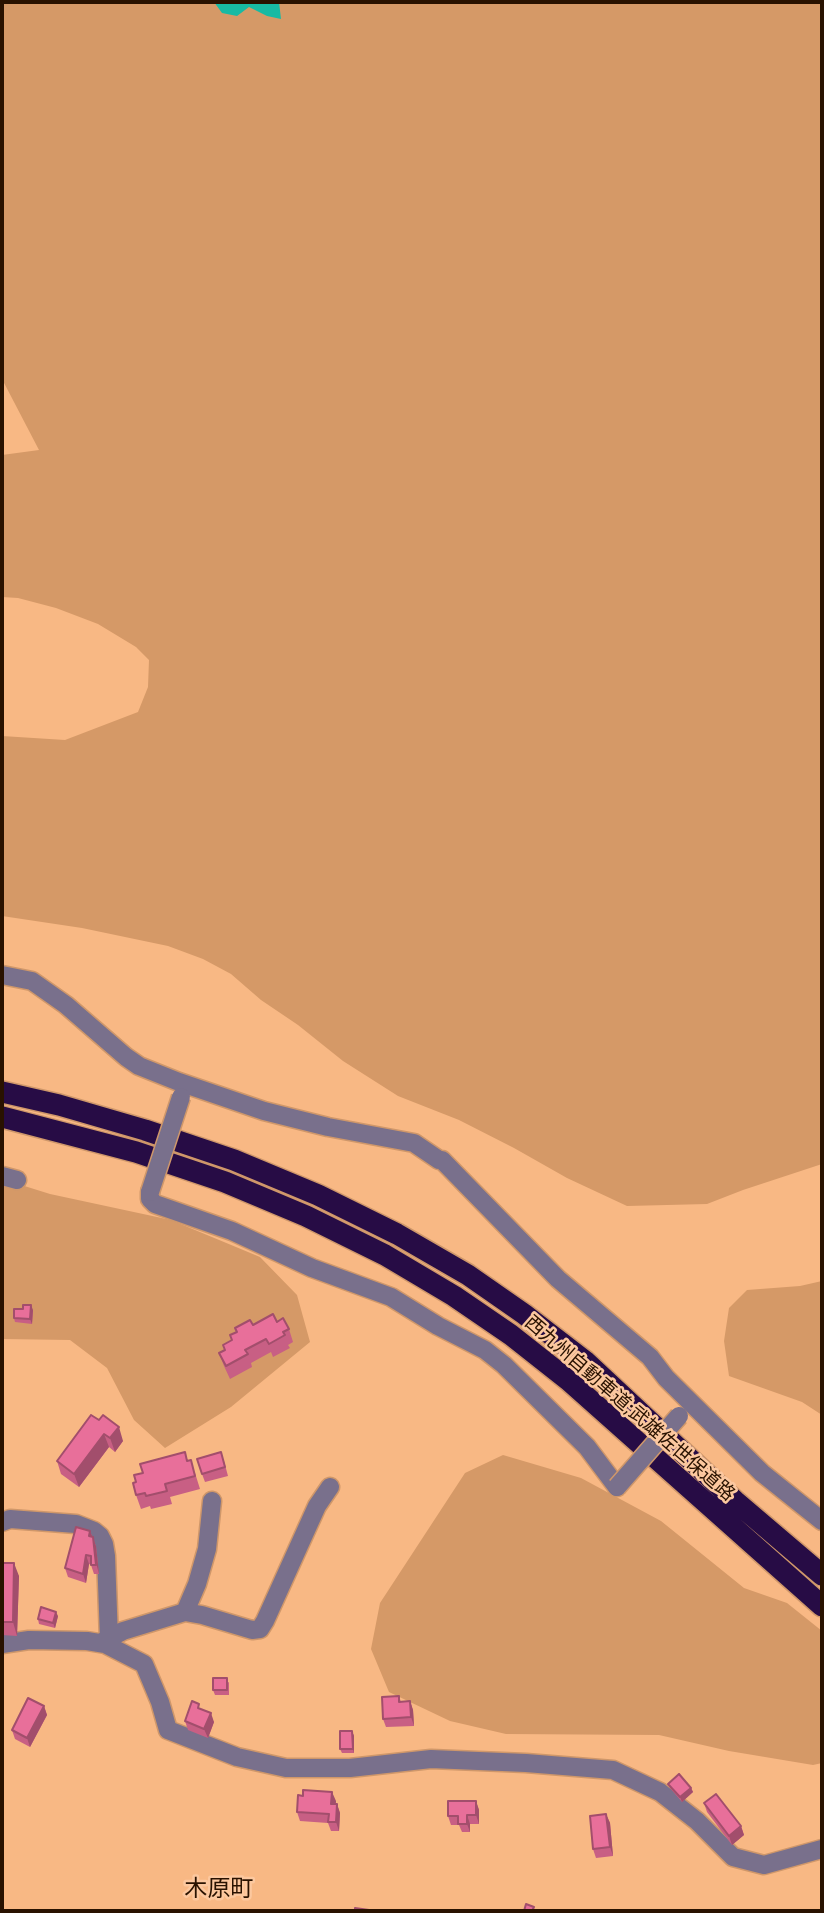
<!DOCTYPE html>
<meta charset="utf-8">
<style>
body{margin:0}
#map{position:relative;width:824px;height:1913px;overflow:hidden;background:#f8b884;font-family:Ubuntu,sans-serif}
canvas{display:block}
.frame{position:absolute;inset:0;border:4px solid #291200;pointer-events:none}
</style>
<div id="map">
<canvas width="824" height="1913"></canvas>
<div class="frame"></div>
</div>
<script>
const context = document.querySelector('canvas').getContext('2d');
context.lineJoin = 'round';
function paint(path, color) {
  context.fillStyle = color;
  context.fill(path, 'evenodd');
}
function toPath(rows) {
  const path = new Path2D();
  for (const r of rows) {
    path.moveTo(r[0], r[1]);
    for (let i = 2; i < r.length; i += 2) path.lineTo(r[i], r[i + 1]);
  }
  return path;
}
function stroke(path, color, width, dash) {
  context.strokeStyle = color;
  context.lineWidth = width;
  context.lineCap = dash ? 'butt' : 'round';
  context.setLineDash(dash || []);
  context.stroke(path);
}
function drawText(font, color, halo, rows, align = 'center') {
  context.font = font + ' Ubuntu,"Noto Sans JP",sans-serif';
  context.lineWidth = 5;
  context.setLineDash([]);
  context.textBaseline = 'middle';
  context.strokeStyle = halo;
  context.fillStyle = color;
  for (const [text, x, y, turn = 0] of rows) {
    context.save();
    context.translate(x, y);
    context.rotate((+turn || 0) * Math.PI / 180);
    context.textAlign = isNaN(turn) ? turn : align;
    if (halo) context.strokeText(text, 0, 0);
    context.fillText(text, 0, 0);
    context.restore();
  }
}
paint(toPath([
 [2,2,822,2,822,1164,743,1190,707,1204,627,1206,567,1178,514,1148,459,1120,398,1096,343,1061,298,1025,261,1000,231,974,203,959,168,946,82,928,2,916,2,736,65,740,138,712,148,687,149,660,136,647,98,624,56,608,18,598,2,597,2,455,39,450,2,379],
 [2,1179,50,1194,171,1220,260,1257,297,1295,310,1342,231,1407,165,1448,134,1420,107,1368,70,1340,2,1339],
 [822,1281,822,1415,802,1402,729,1376,724,1341,729,1308,747,1290,800,1286],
 [503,1455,581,1478,661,1521,744,1588,787,1603,822,1631,822,1763,813,1765,729,1751,659,1735,506,1734,450,1721,389,1692,371,1649,380,1603,465,1473]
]), '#d59967');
paint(toPath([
 [214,2,279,2,281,19,267,16,249,7,237,16,222,13]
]), '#18baa3');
const minor = toPath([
 [2,975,32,981,66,1005,126,1057,139,1066,179,1082,264,1111,328,1127,414,1143,439,1160,442,1160,558,1279,650,1357,666,1378,762,1473,822,1521],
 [2,1176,17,1180],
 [150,1192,150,1199,155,1204,232,1231,312,1268,391,1297,438,1326,485,1350,504,1365,587,1447,617,1487],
 [2,1522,10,1519,76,1524,94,1531,100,1536,104,1544,106,1556,109,1639],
 [185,1612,197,1584,207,1549,212,1501],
 [100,1643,123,1631,185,1612,202,1615,252,1630,260,1629,265,1621,317,1506,330,1487],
 [2,1644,29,1640,87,1641,105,1644,144,1664,160,1702,168,1730,237,1757,286,1768,350,1768,431,1759,526,1763,613,1770,660,1792,697,1821,733,1857,764,1865,822,1849]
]);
const highway = toPath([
 [2,1092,59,1105,145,1130,234,1160,318,1195,397,1234,468,1275,524,1314,585,1361,735,1501,822,1575],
 [2,1117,136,1152,225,1182,306,1216,385,1255,454,1296,511,1335,568,1380,822,1606]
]);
stroke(minor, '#cf976a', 21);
stroke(highway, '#cf976a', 24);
stroke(minor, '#79708c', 18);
stroke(highway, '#270c45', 21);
const minorBridge = toPath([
 [150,1192,181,1097],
 [617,1487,679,1416]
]);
stroke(minorBridge, '#cf976a', 21, []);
stroke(minorBridge, '#79708c', 18);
paint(toPath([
 [33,1310,32,1324,15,1322,14,1318],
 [277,1322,289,1329,293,1342,288,1345,290,1348,273,1357,271,1352,251,1363,252,1367,230,1379,224,1366,219,1353,225,1350,223,1345,232,1340,230,1335,253,1325],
 [91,1415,123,1441,115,1452,109,1447,79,1487,61,1474,57,1461],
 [188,1460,195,1473,200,1489,170,1497,172,1504,151,1509,150,1506,141,1509,136,1495,136,1482],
 [224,1461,228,1476,205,1482,202,1474],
 [90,1531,96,1546,99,1574,94,1574,91,1565,89,1564,86,1583,68,1577,65,1568],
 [2,1563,19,1576,17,1636,2,1635],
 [58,1616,55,1628,39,1624,38,1619],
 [229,1682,229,1695,215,1695,213,1690],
 [399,1696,401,1702,410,1701,413,1710,414,1726,386,1727,383,1719],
 [44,1706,47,1715,30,1747,15,1739,12,1730],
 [201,1709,214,1722,208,1738,188,1730,185,1721],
 [352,1731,354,1736,354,1753,342,1753,340,1749],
 [668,1784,691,1788,693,1792,682,1802,670,1788],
 [336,1801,335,1804,337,1804,340,1813,339,1831,331,1831,328,1823,300,1821,297,1812],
 [476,1801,479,1810,479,1824,470,1824,470,1832,462,1832,459,1825,451,1825,448,1816],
 [704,1803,741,1826,744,1835,732,1845,707,1812],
 [606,1814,610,1823,613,1856,596,1858,593,1849]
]), '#c85f84');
paint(toPath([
 [31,1305,33,1310,32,1324,30,1319],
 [119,1427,123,1441,115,1452,110,1438],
 [104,1434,109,1447,79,1487,74,1474],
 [90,1531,96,1546,99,1574,89,1536],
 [86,1555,89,1564,86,1583,83,1574],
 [14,1563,19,1576,17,1636,13,1622],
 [56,1612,58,1616,55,1628,53,1623],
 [410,1701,413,1710,414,1726,411,1717],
 [44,1706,47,1715,30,1747,27,1738],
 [211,1713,214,1722,208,1738,204,1729],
 [352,1731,354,1736,354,1753,353,1749],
 [691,1788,693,1792,682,1802,680,1797],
 [332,1792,336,1801,335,1813,331,1804],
 [476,1801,479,1810,479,1824,476,1815],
 [337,1804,340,1813,339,1831,336,1822],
 [606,1814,610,1823,613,1856,610,1847],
 [467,1815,470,1824,470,1832,467,1824],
 [741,1826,744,1835,732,1845,729,1836]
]), '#a24e6c');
const building = toPath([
 [23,1305,31,1305,30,1319,14,1318,14,1309,23,1309,23,1305],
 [273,1314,277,1322,283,1318,289,1329,283,1332,285,1335,269,1344,266,1339,245,1350,248,1354,226,1366,219,1353,225,1350,223,1345,232,1340,230,1335,237,1332,235,1328,250,1320,253,1325,273,1314],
 [91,1415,99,1420,103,1415,119,1427,110,1438,104,1434,74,1474,57,1461,91,1415],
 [185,1452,187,1461,191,1460,195,1476,165,1484,167,1491,146,1496,145,1493,136,1495,133,1483,136,1482,134,1475,143,1473,140,1464,185,1452],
 [221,1452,225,1467,202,1474,197,1459,221,1452],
 [76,1527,90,1531,89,1536,93,1537,96,1565,91,1565,91,1556,86,1555,83,1574,65,1568,76,1527],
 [2,1563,14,1563,13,1622,2,1622,2,1563],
 [41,1607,56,1612,53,1623,38,1619,41,1607],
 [213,1678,227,1678,227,1690,213,1690,213,1678],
 [399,1696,399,1702,410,1701,411,1717,383,1719,382,1697,399,1696],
 [28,1698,44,1706,27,1738,12,1730,28,1698],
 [192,1701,199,1704,198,1708,211,1713,204,1729,185,1721,192,1701],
 [340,1731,352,1731,353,1749,340,1749,340,1731],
 [679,1774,691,1788,680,1797,668,1784,679,1774],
 [303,1790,332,1792,331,1804,337,1804,336,1822,328,1822,329,1814,297,1812,298,1795,303,1796,303,1790],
 [716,1794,741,1826,729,1836,704,1803,716,1794],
 [448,1801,476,1801,476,1815,467,1815,467,1824,458,1824,458,1816,448,1816,448,1801],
 [606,1814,610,1847,593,1849,590,1816,606,1814],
 [526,1904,534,1907,532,1911,524,1911,526,1904],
 [355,1908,369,1910,369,1911,355,1911,355,1908]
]);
paint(building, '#e86f9a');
stroke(building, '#a24e6c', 2);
drawText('19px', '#291200', '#fcc89f', [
 ["西九州自動車道;武雄佐世保道路",630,1408,41]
]);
drawText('23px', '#291200', '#fcc89f', [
 ["木原町",219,1888]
]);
</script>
